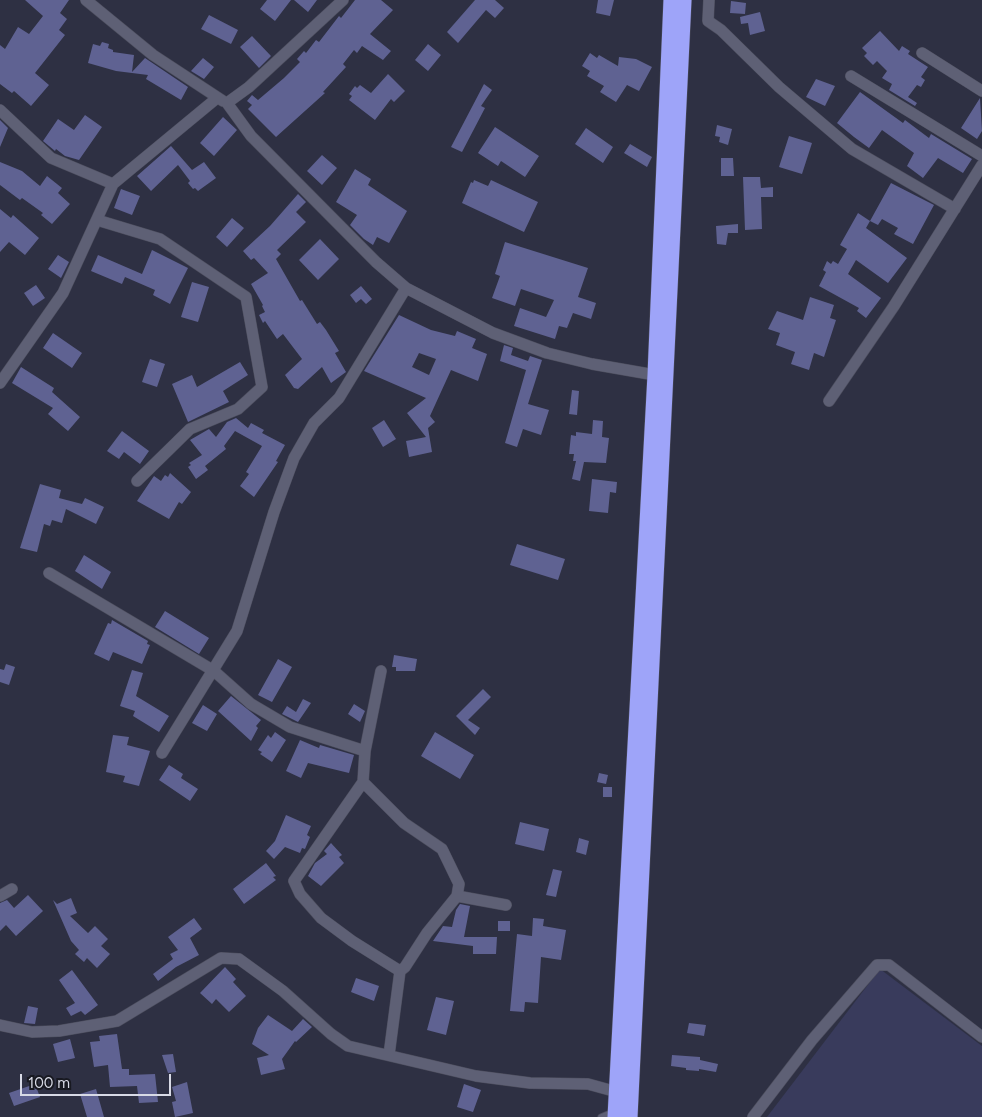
<!DOCTYPE html>
<style>
body{margin:0}
#map{position:relative;width:982px;height:1117px;overflow:hidden;background:#2e3043;font-family:Figtree,sans-serif}
canvas{display:block}
.scale{position:absolute;left:20px;top:1074px;width:151px;height:22px;box-sizing:border-box;border:2px solid #d8dae6;border-top:0;padding-left:6px;font-size:15px;line-height:18px;white-space:nowrap;color:#d8dae6;-webkit-text-stroke:4px #181921;paint-order:stroke}
</style>
<div id="map">
<canvas width="982" height="1117"></canvas>
<div class="scale">100 m</div>
</div>
<script>
const context = document.querySelector('canvas').getContext('2d');
context.lineJoin = 'round';
function paint(path, color) {
  context.fillStyle = color;
  context.fill(path, 'evenodd');
}
function toPath(rows) {
  const path = new Path2D();
  for (const r of rows) {
    path.moveTo(r[0], r[1]);
    for (let i = 2; i < r.length; i += 2) path.lineTo(r[i], r[i + 1]);
  }
  return path;
}
function stroke(path, color, width, dash) {
  context.strokeStyle = color;
  context.lineWidth = width;
  context.lineCap = dash ? 'butt' : 'round';
  context.setLineDash(dash || []);
  context.stroke(path);
}
paint(toPath([
 [880,969,982,1046,982,1117,767,1117]
]), '#393b5c');
paint(toPath([
 [25,0,69,0,60,13,67,19,59,30,65,35,35,73,49,85,31,106,14,91,12,93,0,84,0,45,5,49,18,27,29,34,43,16],
 [267,0,291,0,275,21,260,9],
 [294,0,317,0,308,12],
 [355,0,381,0,393,10,370,34,391,51,383,60,362,46,357,53,354,50,343,64,346,67,323,92,325,93,276,137,248,109,252,105,247,101,252,95,258,100,284,78,300,62,297,59,304,51,306,53,316,40,319,42,339,16,341,18],
 [475,0,495,0,504,8,495,18,486,10,458,43,447,32],
 [598,0,614,0,610,16,596,13],
 [731,1,746,3,745,14,730,13],
 [760,12,765,31,750,35,748,23,741,24,740,17],
 [209,15,238,30,231,44,201,29],
 [880,31,899,51,902,46,910,51,908,54,928,67,921,77,925,80,921,87,917,85,908,97,917,103,915,106,889,90,892,84,882,78,887,71,877,61,873,65,864,56,867,53,862,48],
 [252,36,271,56,259,68,240,47],
 [102,42,109,44,108,48,113,50,113,52,134,55,132,72,145,58,188,87,181,100,146,79,148,75,116,71,88,63,93,44,100,46],
 [428,44,441,55,428,71,415,60],
 [590,53,597,58,599,55,618,66,619,57,636,59,652,67,639,91,627,85,616,102,600,92,604,86,587,76,590,71,582,66],
 [203,58,214,67,204,79,191,71],
 [388,74,405,91,394,102,391,99,375,120,349,100,352,96,349,94,355,86,357,88,360,85,371,93],
 [816,79,835,86,825,106,806,97],
 [484,84,492,90,481,106,485,108,462,152,451,147],
 [860,92,903,123,905,120,929,138,931,134,972,159,963,173,938,158,923,178,907,166,914,153,882,130,869,148,854,137,837,123],
 [980,98,982,131,977,139,961,128],
 [85,115,102,127,79,160,65,156,56,149,55,151,43,141,58,119,74,130],
 [223,117,237,130,214,156,200,143],
 [0,120,8,128,0,147],
 [717,125,732,129,728,145,719,142,720,137,715,136],
 [495,127,539,156,525,177,501,161,498,166,478,153],
 [586,128,613,147,603,163,575,144],
 [789,136,812,143,802,174,779,167],
 [630,144,652,157,647,167,624,153],
 [171,146,192,170,204,162,216,178,198,191,195,188,193,189,188,183,190,181,178,165,151,191,137,176],
 [322,155,337,168,322,185,307,171],
 [721,158,733,158,734,176,721,176],
 [0,162,22,171,40,186,47,176,62,188,58,193,70,204,52,224,41,215,43,213,22,198,20,200,0,185],
 [355,169,371,179,368,185,407,211,389,243,377,237,373,245,364,239,350,225,357,215,336,202],
 [743,177,760,177,761,188,773,187,773,197,761,197,762,229,745,230],
 [474,180,488,186,491,180,538,202,524,232,462,203,471,182,473,183],
 [891,183,934,205,913,244,894,234,898,228,882,219,878,225,870,221],
 [121,189,140,196,132,215,114,208],
 [298,194,306,202,296,212,306,222,277,250,281,254,276,259,300,301,302,300,317,324,320,322,326,330,339,351,335,353,346,372,331,383,322,367,298,389,294,388,285,375,302,359,283,334,277,339,265,321,263,323,259,315,265,312,262,306,263,305,251,284,268,273,254,258,251,260,243,251,270,226],
 [0,209,11,218,13,215,39,238,25,255,9,242,0,252],
 [858,213,870,221,866,228,907,258,888,283,856,260,848,274,881,298,866,318,857,311,859,308,819,286,826,272,823,270,827,261,831,264,833,261,838,264,847,249,840,245],
 [232,218,244,228,227,247,216,237],
 [738,224,738,233,728,233,726,245,717,244,716,226],
 [320,239,339,259,318,280,299,260],
 [505,242,588,268,578,297,596,303,591,319,573,313,567,328,559,326,555,339,514,326,520,308,546,317,554,300,521,289,515,306,492,298,500,276,495,274],
 [152,250,188,268,170,304,153,295,155,290,125,277,122,284,91,271,98,255,142,274],
 [58,255,69,262,61,278,48,269],
 [192,282,209,287,198,322,181,317],
 [36,285,45,298,33,306,24,293],
 [361,286,372,299,366,304,361,299,356,303,350,295],
 [810,297,834,305,830,318,836,320,824,357,814,353,809,370,791,364,795,352,776,345,780,333,768,329,777,311,803,320],
 [399,315,431,330,455,336,457,331,476,339,472,348,487,354,478,381,451,370,430,416,435,422,428,428,432,452,409,457,406,441,426,437,407,413,426,398,364,371],
 [419,353,436,359,429,375,412,367],
 [53,333,82,353,72,368,43,348],
 [504,345,513,348,511,355,528,361,530,356,542,360,528,404,549,410,541,435,523,429,517,447,505,443,526,370,500,361],
 [150,359,165,364,157,387,142,382],
 [240,362,248,375,223,391,229,402,188,422,172,384,192,375,197,387],
 [21,367,54,388,52,392,80,417,68,431,48,414,53,408,12,383],
 [572,390,579,391,577,415,569,414],
 [236,418,248,428,251,423,264,430,262,433,285,445,276,461,278,462,254,497,240,486,249,474,246,472,262,446,235,431,224,446,226,449,205,466,208,470,196,479,188,467,191,465,189,463,202,455,190,440,209,429,216,437,227,422],
 [384,420,396,439,383,447,372,428],
 [593,420,603,421,602,437,609,438,606,463,584,462,580,481,572,479,576,461,573,461,574,454,569,454,571,435,576,436,576,432,592,434],
 [122,431,149,451,140,464,124,452,119,459,107,451],
 [170,473,191,492,182,504,179,502,169,519,137,501,154,476,161,481,165,475,168,477],
 [592,479,617,482,616,493,610,492,608,513,589,511],
 [40,484,61,490,59,498,82,504,85,498,104,507,96,524,66,509,62,523,52,520,50,526,44,524,37,552,20,548],
 [517,544,565,559,558,580,510,565],
 [84,555,111,572,102,589,75,571],
 [165,611,209,638,199,654,155,627],
 [112,620,148,641,147,644,150,645,142,664,113,652,109,661,94,654,108,623,111,624],
 [394,655,417,659,415,671,396,671,396,667,392,667],
 [278,659,292,667,272,702,258,695],
 [6,664,15,667,9,685,0,682,0,669,4,670],
 [132,670,143,673,136,696,169,716,159,732,133,716,135,711,120,706],
 [483,689,491,697,468,720,480,728,475,735,456,716],
 [231,696,261,720,256,726,258,728,251,741,218,711],
 [303,699,311,703,298,722,282,714,287,706,296,712],
 [354,704,365,711,360,722,348,714],
 [203,705,217,714,207,731,192,723],
 [275,732,286,740,272,762,260,754,262,752,258,750,268,735,271,738],
 [435,732,474,755,460,779,421,756],
 [113,735,129,737,127,745,150,751,139,786,123,782,125,776,106,772],
 [300,740,319,748,320,745,354,755,349,773,308,763,301,778,286,771],
 [169,765,183,774,181,778,198,789,190,801,159,780],
 [599,773,608,775,606,784,597,782],
 [603,787,612,787,612,797,603,797],
 [286,815,311,826,307,835,310,837,305,849,302,848,300,853,285,847,274,859,266,851,275,841],
 [520,822,549,829,544,851,515,844],
 [579,838,589,841,586,855,576,852],
 [331,843,342,855,339,857,344,863,321,886,308,876,315,863,327,854,324,851],
 [266,863,276,876,273,877,276,880,244,904,233,889],
 [553,869,562,871,556,897,546,895],
 [28,895,43,911,16,936,6,925,0,931,0,903,7,900,14,908],
 [71,898,77,913,70,916,88,933,95,926,108,939,101,946,110,954,97,968,87,958,84,962,75,954,79,950,71,941,53,900,57,904],
 [460,904,470,906,464,937,497,937,496,954,473,954,473,946,433,941,443,926,452,927,456,910],
 [194,918,202,929,190,938,199,955,176,967,158,981,153,974,173,959,170,954,178,950,168,937],
 [533,918,544,919,543,926,566,930,561,960,541,957,538,1003,525,1002,524,1012,510,1011,517,934,532,936],
 [498,921,510,921,510,931,498,931],
 [225,967,236,979,233,982,246,996,229,1012,216,999,212,1004,200,993],
 [72,970,98,1005,85,1015,81,1011,71,1016,66,1008,75,1003,59,980],
 [356,978,379,986,374,1001,351,992],
 [436,997,454,1001,446,1035,427,1030],
 [28,1006,38,1008,35,1024,24,1023],
 [268,1015,292,1031,303,1019,312,1027,296,1042,295,1041,282,1059,285,1069,261,1075,257,1058,269,1055,252,1044,258,1028],
 [689,1023,706,1025,704,1036,687,1033],
 [117,1034,122,1069,129,1069,129,1075,155,1074,158,1102,139,1103,137,1086,110,1087,108,1065,94,1067,90,1042,100,1041,99,1036],
 [70,1039,75,1058,58,1062,53,1044],
 [173,1054,176,1072,168,1073,162,1055],
 [672,1055,700,1057,700,1060,718,1064,716,1072,699,1069,699,1071,686,1070,686,1068,671,1066],
 [187,1082,193,1113,175,1117,172,1102,176,1101,172,1087],
 [35,1084,40,1097,14,1106,9,1093],
 [464,1084,481,1090,473,1112,457,1107],
 [96,1089,104,1117,87,1117,80,1094]
]), '#5f6292');
const lane = toPath([
 [601,1117,613,1112]
]);
const street = toPath([
 [86,0,153,55,223,101],
 [343,0,249,87,227,103,251,136,376,262,406,288,493,333,547,353,592,364,655,375],
 [709,0,708,21,721,30,779,87,852,149,955,209],
 [922,53,982,91],
 [851,76,982,156],
 [0,110,51,158,113,184],
 [97,220,160,239,246,297,262,387,238,409,190,429,137,481],
 [0,383,63,293,113,184,217,98],
 [829,401,894,306,982,165],
 [49,573,214,671,251,704,290,727,365,751],
 [381,671,365,751,363,782,294,881,300,894,321,918,352,941,400,971],
 [162,753,237,631,274,512,294,458,314,423,339,398,406,288],
 [363,782,404,823,442,849,459,884,457,896,427,933,405,967,400,971,389,1055],
 [0,896,12,889],
 [457,896,506,905],
 [0,1025,32,1032,59,1031,117,1021,221,958,239,959,283,991,331,1034,348,1046,476,1076,530,1083,588,1084,617,1092],
 [753,1117,812,1040,877,965,889,965,982,1037]
]);
const highway = toPath([
 [615,1117,655,375,671,0],
 [630,1117,684,0]
]);
stroke(lane, '#4d4e5e', 7);
stroke(street, '#4d4e5e', 12);
stroke(highway, '#4d4e5e', 16);
stroke(lane, '#5e6075', 5.5);
stroke(street, '#5e6075', 11);
stroke(highway, '#9ea4f9', 15);
</script>
